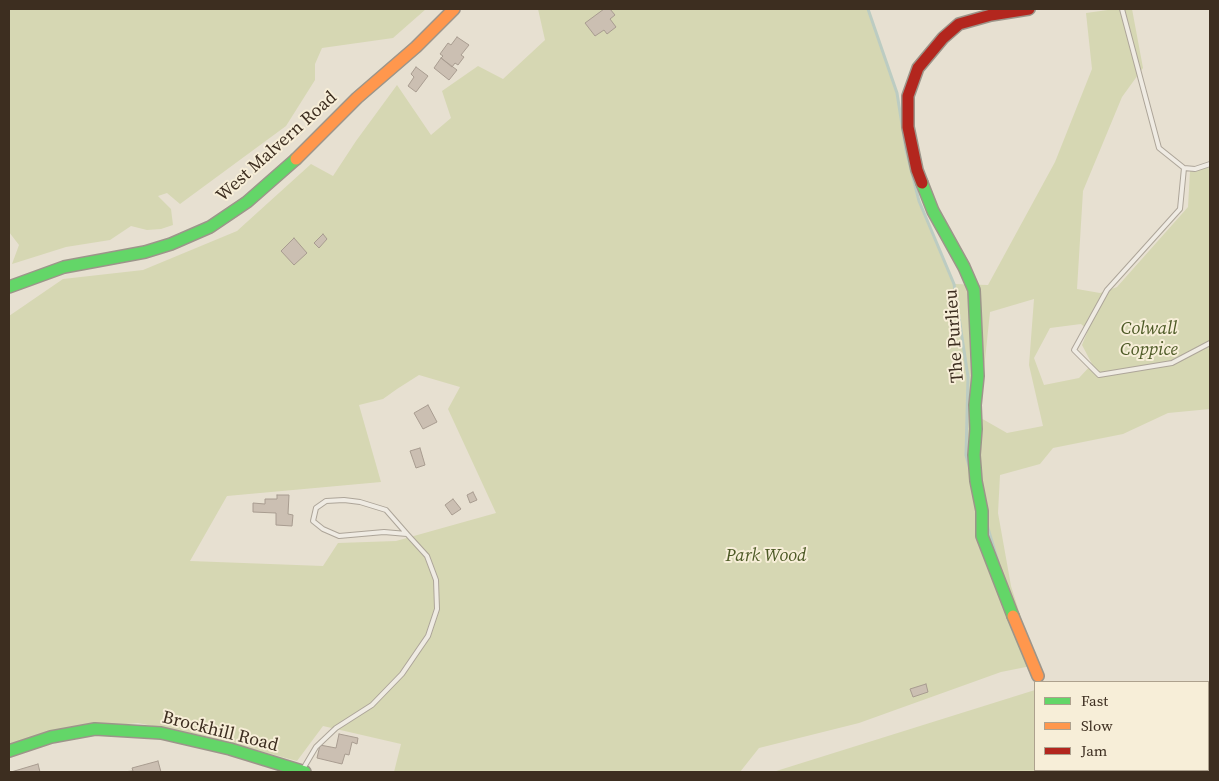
<!DOCTYPE html>
<style>
body{margin:0}
#map{position:relative;width:1219px;height:781px;overflow:hidden;background:#e7e0d1;font-family:"Source Serif 4",serif}
canvas{display:block}
.frame{position:absolute;inset:0;border:10px solid #3d2e20;pointer-events:none}
.legend{position:absolute;left:1034px;top:681px;width:175px;height:90px;box-sizing:border-box;background:#f7eed8;border:1px solid #ada18e;margin:0;padding:6px 9px;list-style:none;font-size:15px;color:#3d2e20}
.legend li{display:flex;align-items:center;gap:10px;height:25px}
.legend b{width:25px;border:1px solid #ada18e}
</style>
<div id="map">
<canvas width="1219" height="781"></canvas>
<div class="frame"></div>
<ul class="legend">
<li><b style="height:6px;background:#63d668"></b>Fast</li>
<li><b style="height:6px;background:#ff974d"></b>Slow</li>
<li><b style="height:6px;background:#b3261e"></b>Jam</li>
</ul>
</div>
<script>
const context = document.querySelector('canvas').getContext('2d');
context.lineJoin = 'round';
function paint(path, color) {
  context.fillStyle = color;
  context.fill(path, 'evenodd');
}
function toPath(rows) {
  const path = new Path2D();
  for (const r of rows) {
    path.moveTo(r[0], r[1]);
    for (let i = 2; i < r.length; i += 2) path.lineTo(r[i], r[i + 1]);
  }
  return path;
}
function stroke(path, color, width, dash) {
  context.strokeStyle = color;
  context.lineWidth = width;
  context.lineCap = dash ? 'butt' : 'round';
  context.setLineDash(dash || []);
  context.stroke(path);
}
function drawText(font, color, halo, rows, align = 'center') {
  context.font = font + ' "Source Serif 4",serif';
  context.lineWidth = 4;
  context.setLineDash([]);
  context.textBaseline = 'middle';
  context.strokeStyle = halo;
  context.fillStyle = color;
  for (const [text, x, y, turn = 0] of rows) {
    context.save();
    context.translate(x, y);
    context.rotate((+turn || 0) * Math.PI / 180);
    context.textAlign = isNaN(turn) ? turn : align;
    if (halo) context.strokeText(text, 0, 0);
    context.fillText(text, 0, 0);
    context.restore();
  }
}
paint(toPath([
 [9,9,426,9,393,38,322,48,315,64,315,80,286,126,180,204,167,193,158,196,171,209,173,225,161,229,147,230,131,226,110,240,66,247,12,264,19,245,9,232],
 [538,9,868,9,897,93,906,150,919,201,954,284,988,285,1055,162,1092,69,1086,13,1115,9,1132,9,1143,68,1122,97,1083,191,1077,289,1100,293,1117,287,1188,207,1190,171,1210,167,1210,409,1168,413,1123,434,1053,448,1040,464,1000,475,998,513,1011,586,1036,665,1001,672,859,723,759,748,740,772,394,772,401,744,323,726,297,761,203,736,138,723,71,729,9,744,9,316,63,279,143,270,237,231,311,164,333,176,356,141,397,85,431,135,451,118,442,91,478,66,503,79,545,40],
 [1034,299,1029,365,1043,426,1007,433,979,417,990,312],
 [1081,324,1088,330,1082,345,1092,364,1079,378,1044,385,1034,358,1050,328],
 [419,375,460,387,448,409,496,513,396,541,338,543,323,566,190,561,227,496,381,482,359,405,383,399,397,389],
 [1035,690,1035,770,1111,770,1114,772,773,772]
]), '#d6d7b3');
stroke(toPath([
 [868,9,897,93,906,150,919,201,954,284,968,377,966,455,970,469],
 [987,525,998,562],
 [1122,770,1124,772]
]), '#bcccc2', 3);
const building = toPath([
 [604,9,610,9,615,15,610,19,616,27,607,34,604,30,595,36,585,23,604,9],
 [457,37,469,45,461,55,464,57,458,65,455,63,452,67,441,58,443,56,440,54,448,43,451,45,457,37],
 [441,58,457,70,449,80,434,68,441,58],
 [416,67,428,76,416,92,408,86,414,77,411,74,416,67],
 [323,234,327,239,319,248,314,243,323,234],
 [294,238,307,253,294,265,281,251,294,238],
 [428,405,437,422,423,429,414,413,428,405],
 [420,448,425,465,416,468,410,451,420,448],
 [473,492,477,500,470,503,467,495,473,492],
 [277,495,289,495,288,514,293,515,292,526,276,525,276,513,253,512,253,503,265,504,265,499,277,499,277,495],
 [453,499,461,509,452,515,445,505,453,499],
 [926,684,928,692,913,697,910,689,926,684],
 [339,734,358,738,357,744,352,742,349,755,345,754,342,764,317,758,320,745,336,748,339,734],
 [158,761,161,772,122,772,133,771,132,768,158,761],
 [38,764,40,772,11,772,38,764]
]);
paint(building, '#cbbfb2');
stroke(building, '#a89c90', 1);
const lane = toPath([
 [1122,9,1159,148,1184,168,1195,169,1210,164],
 [1184,168,1180,209,1107,290,1074,350,1099,375,1172,363,1210,343],
 [303,769,316,747,336,728,372,705,402,674,428,636,437,609,436,580,427,556,407,534,384,532,339,536,323,529,313,521,316,508,326,501,344,500,360,502,386,510,407,534]
]);
const fast = toPath([
 [922,183,933,211,964,267,974,290,978,376,975,405,976,429,974,455,976,481,982,511,982,536,1013,616],
 [9,287,64,267,145,252,171,244,210,227,247,202,296,159],
 [9,751,51,737,95,729,161,733,230,749,305,772]
]);
const slow = toPath([
 [296,159,357,98,416,47,454,9],
 [1013,616,1038,676]
]);
const jam = toPath([
 [922,183,917,170,908,127,908,96,918,68,943,38,959,24,991,15,1029,9]
]);
stroke(lane, '#ada599', 6);
stroke(fast, '#9c958a', 14);
stroke(slow, '#9c958a', 14);
stroke(jam, '#9c958a', 14);
stroke(lane, '#efebe3', 4);
stroke(fast, '#63d668', 11);
stroke(slow, '#ff974d', 11);
stroke(jam, '#b3261e', 11);
drawText('18px', '#3d2e20', '#f7eed8', [
 ["West Malvern Road",277,147,-42],
 ["The Purlieu",955,336,-94],
 ["Brockhill Road",220,732,14]
]);
drawText('italic 18px', '#4d5a26', '#f7eed8', [
 ["Colwall",1149,329],
 ["Coppice",1149,350],
 ["Park Wood",766,556]
]);
</script>
